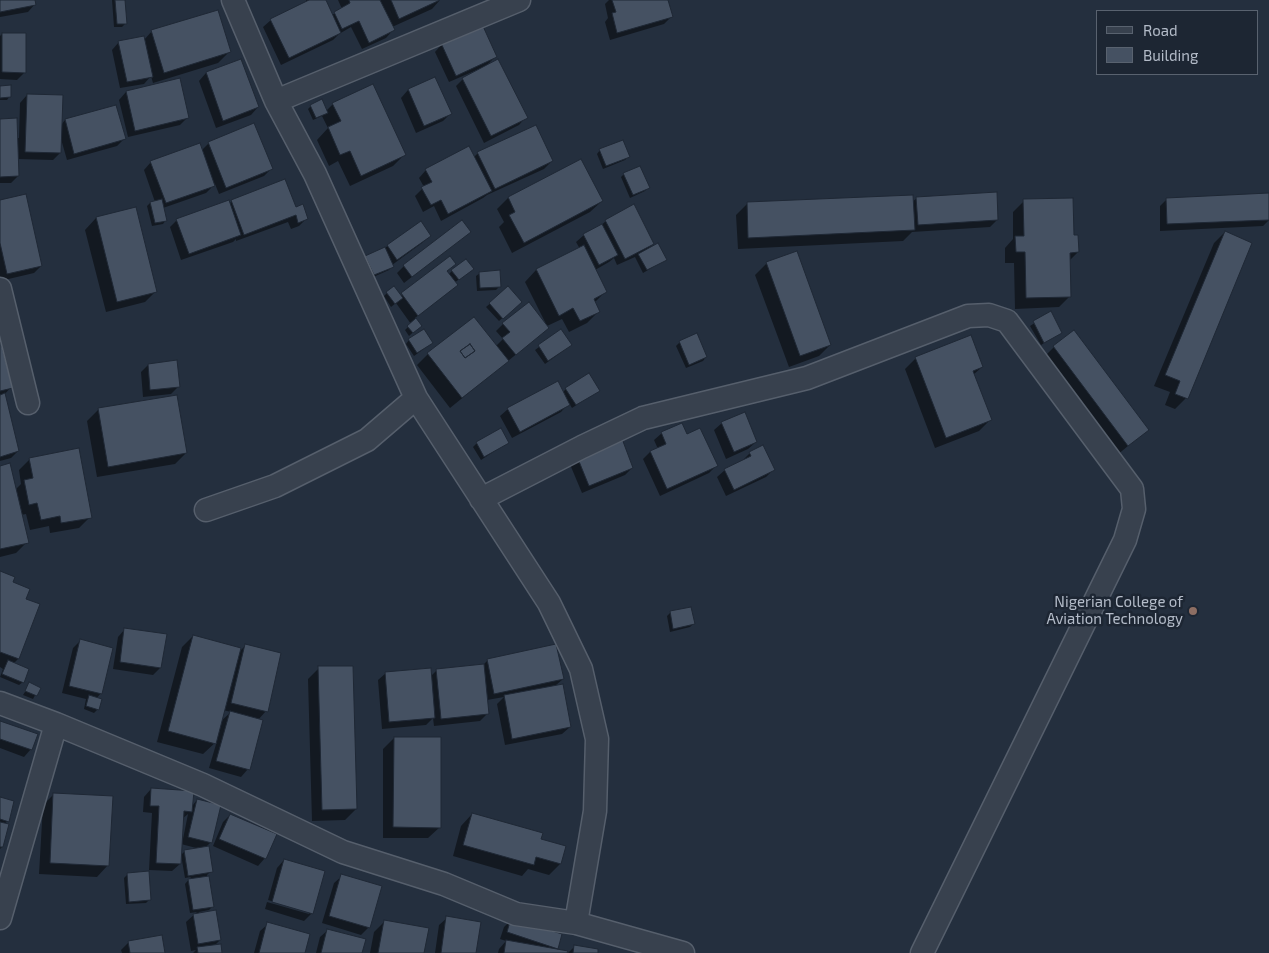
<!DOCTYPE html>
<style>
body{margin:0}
#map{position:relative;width:1269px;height:953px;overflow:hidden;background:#242f3e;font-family:"Exo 2",sans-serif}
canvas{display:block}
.legend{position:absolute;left:1096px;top:10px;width:162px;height:65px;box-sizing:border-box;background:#1d2633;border:1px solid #59626f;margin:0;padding:6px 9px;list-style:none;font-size:15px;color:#b4bcc9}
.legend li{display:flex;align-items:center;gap:10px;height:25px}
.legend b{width:25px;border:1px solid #59626f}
</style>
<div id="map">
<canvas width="1269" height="953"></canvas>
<ul class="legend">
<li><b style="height:6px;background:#38414e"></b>Road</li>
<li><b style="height:14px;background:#455162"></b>Building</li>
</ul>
</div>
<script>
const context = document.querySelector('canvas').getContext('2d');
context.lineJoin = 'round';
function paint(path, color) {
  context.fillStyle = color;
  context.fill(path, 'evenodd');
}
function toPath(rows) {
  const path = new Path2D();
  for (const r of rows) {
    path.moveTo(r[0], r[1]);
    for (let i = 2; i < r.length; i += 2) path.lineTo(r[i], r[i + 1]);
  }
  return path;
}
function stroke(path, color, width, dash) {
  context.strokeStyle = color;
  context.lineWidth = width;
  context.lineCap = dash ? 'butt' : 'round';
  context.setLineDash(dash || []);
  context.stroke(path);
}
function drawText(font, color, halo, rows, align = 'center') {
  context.font = font + ' "Exo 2",sans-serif';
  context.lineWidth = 5;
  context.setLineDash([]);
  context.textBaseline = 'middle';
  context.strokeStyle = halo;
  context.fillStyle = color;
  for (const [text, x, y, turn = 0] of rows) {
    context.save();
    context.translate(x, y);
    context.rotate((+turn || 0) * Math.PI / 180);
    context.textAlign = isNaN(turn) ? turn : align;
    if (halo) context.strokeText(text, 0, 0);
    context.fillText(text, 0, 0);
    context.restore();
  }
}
paint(toPath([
 [0,0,34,0,35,4,28,12,0,17],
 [112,0,124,0,126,23,122,27,114,27],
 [306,0,325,0,332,15,342,9,338,0,440,0,432,9,392,27,393,30,386,38,362,49,351,27,339,34,333,40,281,65,263,27,271,20,307,3],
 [609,0,667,0,671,17,664,24,610,40,605,22,608,18,605,4],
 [152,31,229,52,218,63,153,83,151,76,144,84,120,88,112,50,119,42,144,40],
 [2,34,25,72,17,80,0,79,0,36],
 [442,44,496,56,486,66,449,82,435,52],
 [241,60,258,107,251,115,216,128,199,81,206,73],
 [435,79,450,114,443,121,416,133,401,98,408,90],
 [463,79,526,117,519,125,484,143,456,86],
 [0,87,10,96,7,100,0,100],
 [126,92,188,117,180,125,128,137,119,100],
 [27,95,61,125,65,120,124,139,117,146,67,160,61,139,60,153,53,160,17,159,18,176,11,183,0,183,0,120,17,138,19,138,20,103],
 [333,104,404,155,393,166,350,186,338,161,329,166,317,140,328,128,322,116,313,120,308,109,311,106,326,111],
 [209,143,271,169,264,176,219,194,215,184,206,193,163,208,166,220,163,224,152,226,147,206,150,203,155,202,144,170,151,162,201,151],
 [600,150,628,157,625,160,603,169,597,154],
 [478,153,552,161,544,169,487,195,483,198,441,221,434,206,423,212,415,196,424,187,419,178,426,170,473,158],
 [581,160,602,201,590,212,512,253,499,227,504,222,497,209,508,198],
 [624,174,648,187,645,191,630,198,621,177],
 [1269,195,1269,220,1263,226,1160,231,1160,206,1167,199],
 [917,198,997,220,990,227,912,232,903,241,738,249,736,215,747,204,912,202],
 [232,201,295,208,306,219,299,226,291,229,288,222,236,241,236,239,233,242,181,260,170,227,177,220,229,204],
 [1024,201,1073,237,1078,252,1069,261,1070,296,1059,307,1015,309,1014,263,1005,263,1005,248,1013,239,1013,212],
 [0,202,41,266,34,273,0,281],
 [96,218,156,291,145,302,106,312,85,230],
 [606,221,653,244,647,250,665,260,643,273,635,257,617,265,614,258,609,262,595,270,606,291,594,303,598,312,587,323,569,332,562,319,547,326,540,335,450,408,417,365,428,354,496,346,503,339,496,331,503,324,546,324,525,282,536,270,580,249,576,242,584,235,599,227],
 [470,232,404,283,397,273,404,266],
 [1225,232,1186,398,1175,409,1165,405,1170,392,1154,386,1214,243],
 [430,236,422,243,392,265,389,270,371,278,363,260,366,257,388,246],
 [767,263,830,345,819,356,789,367,755,275],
 [455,264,446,272,448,275,452,271,469,272,454,283,456,285,449,292,415,318,421,325,409,336,405,330,411,324,396,303,391,307,384,296,387,293,400,296],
 [480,273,500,286,496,290,477,291,476,276],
 [508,288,520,302,499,321,486,307],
 [1050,313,1061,332,1041,345,1030,326],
 [561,331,567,348,545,364,535,350],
 [1074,332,1147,430,1116,456,1043,358,1054,347],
 [697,335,706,357,703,361,686,368,676,346,680,342],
 [409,340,432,343,414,356,406,344],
 [0,344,11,387,4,395,18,451,11,458,0,461],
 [916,358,982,367,973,375,990,420,979,431,935,448,905,369],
 [148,365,179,386,171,394,143,397,141,372],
 [566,389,599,390,572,408,569,403,561,412,512,438,500,416,508,409,562,393],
 [98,410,186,453,175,464,97,477,87,421],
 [722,423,756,442,748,449,726,459,714,430],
 [662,433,716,466,709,473,660,496,643,459,650,452,658,449,654,440],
 [477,443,507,443,481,460,473,447],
 [750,453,773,470,766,477,726,496,717,477,725,470,742,461],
 [577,455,632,468,625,475,582,493,569,462],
 [30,459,90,517,79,528,50,533,49,526,30,530,26,514,21,515,27,542,16,553,0,557,0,467,15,490,21,484,19,470],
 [0,572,12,583,24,599,39,605,18,659,13,664,23,682,19,685,0,677,3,669,0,667],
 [670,613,693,624,690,627,670,632,667,616],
 [125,629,160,668,153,675,113,669,118,637],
 [193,636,238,653,246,645,266,711,258,720,248,769,241,777,209,768,217,741,203,754,157,742,182,647],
 [223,710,231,712,220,722],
 [80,641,101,693,96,699,98,709,94,713,84,709,86,699,62,693,73,648],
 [488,660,563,679,555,686,570,727,562,734,505,745,497,704,504,697,487,700,488,713,480,721,434,726,433,718,426,725,382,729,378,680,386,673,430,677,437,670,483,665],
 [319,668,356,809,345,820,312,821,308,679],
 [30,684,39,688,33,699,23,695],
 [0,722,31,749,24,757,0,748],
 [394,738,440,827,428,838,383,838,383,749],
 [151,789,192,806,197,800,211,842,207,846,211,871,207,875,213,906,209,910,199,912,220,940,214,946,221,953,193,953,196,950,191,951,186,922,197,912,190,913,185,884,191,877,185,878,181,855,185,851,200,849,181,844,180,864,172,871,149,870,152,813,143,812,144,797],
 [188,814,183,839,181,838,182,819],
 [54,794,108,865,97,877,39,874,43,805],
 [0,798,8,821,4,824,2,847,0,849],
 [472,814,540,840,565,847,560,864,549,875,528,869,522,876,453,856,461,826],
 [230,815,265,858,258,866,213,846,223,822],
 [284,860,312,913,304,921,265,909,267,902,309,914,309,912,268,900,277,868],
 [128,874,150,899,146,903,126,904,124,878],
 [342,876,369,927,361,935,322,923,334,883],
 [447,918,475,953,435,953,439,925],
 [511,920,557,948,555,950,566,953,498,953,499,949,506,941,500,939,504,927],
 [385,921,423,953,370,953,374,932],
 [268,924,303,953,254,953,260,931],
 [328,930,360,953,316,953,320,937],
 [129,942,164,953,122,953,121,950],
 [575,946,596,953,568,953]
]), '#0007');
const building = toPath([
 [0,0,35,0,36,5,0,12,0,0],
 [115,0,125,0,127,24,117,24,115,0],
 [309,0,326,0,341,33,289,58,270,19,309,0],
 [349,0,380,0,395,30,369,43,359,21,342,29,334,12,350,3,349,0],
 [391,0,440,0,399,19,391,0],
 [612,0,668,0,673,17,617,33,612,13,616,12,612,0],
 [218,10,231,52,164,73,151,30,218,10],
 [482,24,497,57,456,76,441,43,482,24],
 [2,33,26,33,26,73,2,72,2,33],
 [144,36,153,77,127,82,118,41,144,36],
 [241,59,259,107,223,121,206,72,241,59],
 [498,59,528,118,491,136,462,78,498,59],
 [435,77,452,114,424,126,408,89,435,77],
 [180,78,189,118,135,131,126,91,180,78],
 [373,84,406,155,361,176,350,151,340,155,328,127,341,121,332,103,373,84],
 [11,85,11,97,0,98,0,86,11,85],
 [27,94,63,95,61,153,25,152,27,94],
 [322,99,328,113,316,118,310,105,322,99],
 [116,105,126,139,74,154,65,119,116,105],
 [17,118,19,176,0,177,0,119,17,118],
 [254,123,273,169,226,188,208,142,254,123],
 [536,125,553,161,495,189,477,152,536,125],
 [623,140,630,157,606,166,599,149,623,140],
 [200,143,215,186,166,203,150,161,200,143],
 [469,146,492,191,448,214,441,200,431,205,421,187,432,182,425,169,469,146],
 [581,159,603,201,524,243,509,215,515,212,508,197,581,159],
 [640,166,650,188,633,195,623,173,640,166],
 [285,179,296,207,303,204,308,219,298,223,296,215,244,235,231,200,285,179],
 [997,192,998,220,918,225,916,197,997,192],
 [1269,193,1269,220,1167,224,1166,198,1269,193],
 [26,194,42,266,7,274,0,243,0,200,26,194],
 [913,195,915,230,748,238,747,202,913,195],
 [1073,198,1074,235,1078,235,1079,252,1070,253,1071,297,1026,298,1025,252,1016,252,1015,236,1024,236,1023,199,1073,198],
 [162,199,167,221,155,223,150,202,162,199],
 [229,200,241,235,189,254,176,219,229,200],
 [634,204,654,244,625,259,605,220,634,204],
 [136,207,157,292,117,302,96,217,136,207],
 [462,220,471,232,412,277,403,265,462,220],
 [421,221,431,236,397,260,387,245,421,221],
 [602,224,618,255,599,265,583,234,602,224],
 [1225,231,1252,243,1188,399,1175,394,1180,381,1165,375,1225,231],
 [658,243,667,260,647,270,638,254,658,243],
 [584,245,607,292,594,299,600,312,580,321,573,308,559,316,536,269,584,245],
 [385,247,394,267,374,275,365,256,385,247],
 [797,251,831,345,800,356,766,262,797,251],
 [450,256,456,264,447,271,458,285,418,316,401,293,450,256],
 [466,259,474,269,459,280,451,270,466,259],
 [500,270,501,287,480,288,479,272,500,270],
 [394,286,403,298,395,304,386,292,394,286],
 [508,286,522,302,503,319,489,303,508,286],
 [529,302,549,328,516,355,502,338,510,332,502,323,529,302],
 [1051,311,1062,333,1044,343,1033,321,1051,311],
 [474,317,509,361,462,398,427,353,474,317],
 [470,344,475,351,465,358,460,351,470,344],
 [416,318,422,326,413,333,407,326,416,318],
 [424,329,433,343,417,353,408,339,424,329],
 [561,329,572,345,548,361,538,345,561,329],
 [1074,330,1149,430,1128,446,1053,346,1074,330],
 [697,333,707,357,689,365,679,341,697,333],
 [971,335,983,367,973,371,992,420,946,438,915,357,971,335],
 [0,339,13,388,0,391,0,339],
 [470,344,475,351,465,358,460,351,470,344],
 [177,360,180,387,150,390,148,364,177,360],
 [589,373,600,391,576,405,565,388,589,373],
 [558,381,570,405,520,432,507,408,558,381],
 [5,393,19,451,0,457,0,395,5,393],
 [177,395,187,453,108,467,98,408,177,395],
 [745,412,757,442,734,452,721,422,745,412],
 [682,423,687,434,700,428,718,466,667,489,650,451,666,444,661,432,682,423],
 [501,428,509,443,484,457,476,442,501,428],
 [621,436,633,468,589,486,576,454,621,436],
 [763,445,775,470,734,490,724,469,751,456,749,452,763,445],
 [79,448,92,518,61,523,60,516,41,520,37,503,29,505,24,480,33,478,29,458,79,448],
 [10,463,29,543,0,549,0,466,10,463],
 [0,571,15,577,13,582,30,589,26,599,40,604,19,659,0,652,0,571],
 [691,607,695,624,673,629,670,611,691,607],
 [124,628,167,634,161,668,120,662,124,628],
 [193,635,241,648,216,744,168,731,193,635],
 [80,639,113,648,102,694,69,686,80,639],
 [245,644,281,653,268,712,231,703,245,644],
 [556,644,564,679,494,694,487,659,556,644],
 [8,660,29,669,24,683,2,674,8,660],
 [484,664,489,714,441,719,436,669,484,664],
 [318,666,353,666,357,809,322,810,318,666],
 [431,668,435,718,389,722,385,672,431,668],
 [29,682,41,688,37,696,25,691,29,682],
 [563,684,571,727,512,739,504,695,563,684],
 [89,695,102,699,99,710,86,706,89,695],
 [230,711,263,720,250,770,216,761,230,711],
 [0,721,38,734,32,750,0,739,0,721],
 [394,737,441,737,441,828,393,827,394,737],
 [151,788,194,791,192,812,184,811,181,864,156,863,159,806,150,806,151,788],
 [53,793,113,796,109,866,50,863,53,793],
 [0,797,14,801,9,822,0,819,0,797],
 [197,799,221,805,212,843,188,837,197,799],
 [472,813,543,833,541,839,566,846,561,864,536,857,534,865,463,845,472,813],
 [230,814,277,834,266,859,219,839,230,814],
 [0,822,9,824,3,847,0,847,0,822],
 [209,846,213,872,188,876,184,850,209,846],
 [284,859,325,871,313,914,272,902,284,859],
 [149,871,151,900,129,902,127,873,149,871],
 [341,874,382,886,370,928,329,916,341,874],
 [209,876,214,907,193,910,188,879,209,876],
 [216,910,221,940,198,944,193,914,216,910],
 [446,916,481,922,476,953,441,953,446,916],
 [511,918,562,934,558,949,507,932,511,918],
 [384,920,429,928,424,953,378,953,384,920],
 [267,922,310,934,305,953,259,953,267,922],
 [327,929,366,939,362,953,321,953,327,929],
 [162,935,165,953,130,953,128,941,162,935],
 [506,940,568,951,567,953,504,953,506,940],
 [221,944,222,953,198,953,197,947,221,944],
 [574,945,598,949,598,953,573,953,574,945]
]);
paint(building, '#455162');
stroke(building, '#1f2835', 1);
const minor = toPath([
 [233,0,276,101,315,174,416,398,549,603,581,669,597,739,595,811,576,923],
 [276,101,519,0],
 [0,289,28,403],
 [481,499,582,447,643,418,807,378,968,316,989,315,1007,321,1132,489,1134,509,1125,540,922,953],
 [206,510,275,486,367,440,416,398],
 [0,703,56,724,203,785,343,852,444,884,516,914,576,923,683,953],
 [0,918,56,724]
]);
stroke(minor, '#565f6c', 25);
stroke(minor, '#38414e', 22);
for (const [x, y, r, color] of [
 [1193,611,5,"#8d6e63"]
]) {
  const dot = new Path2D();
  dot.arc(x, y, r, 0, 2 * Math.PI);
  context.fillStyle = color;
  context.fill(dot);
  stroke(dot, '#1d2633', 2);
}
drawText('15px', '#b4bcc9', '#1d2633', [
 ["Nigerian College of",1183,602],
 ["Aviation Technology",1183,619]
], 'right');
</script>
